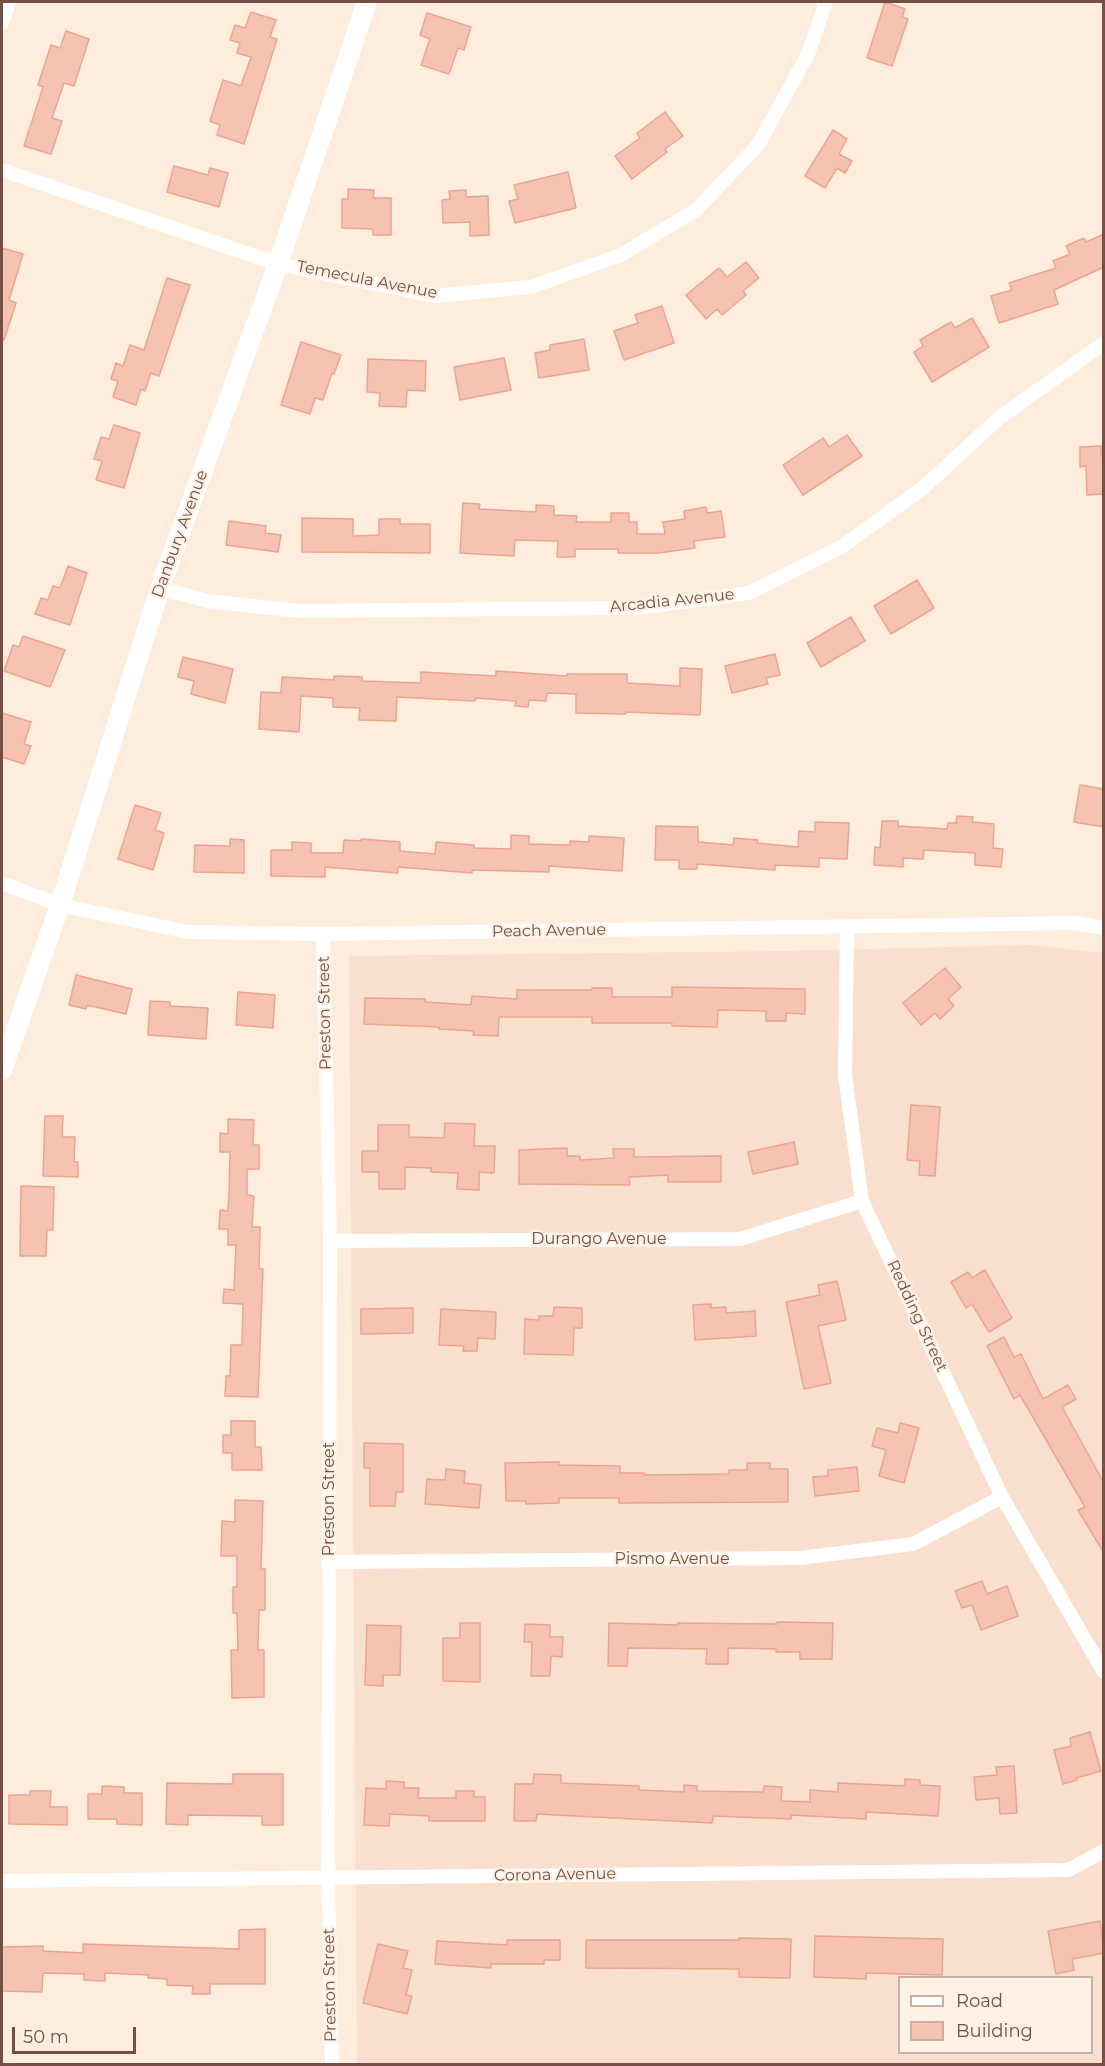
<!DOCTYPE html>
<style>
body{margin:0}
#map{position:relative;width:1105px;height:2066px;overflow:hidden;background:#feecdd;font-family:Montserrat,sans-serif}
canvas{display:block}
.frame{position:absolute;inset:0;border:3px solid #754e44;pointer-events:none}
.legend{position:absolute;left:898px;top:1976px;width:195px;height:78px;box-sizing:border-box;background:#fff1e5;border:2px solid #c8b0a5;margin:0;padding:8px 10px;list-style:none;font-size:18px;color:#754e44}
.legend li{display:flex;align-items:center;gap:12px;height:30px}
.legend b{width:30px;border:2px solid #c8b0a5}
.scale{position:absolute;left:12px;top:2027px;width:124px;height:27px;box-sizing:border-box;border:3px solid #754e44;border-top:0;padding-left:8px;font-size:18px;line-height:21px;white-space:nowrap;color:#754e44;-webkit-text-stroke:4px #fff1e5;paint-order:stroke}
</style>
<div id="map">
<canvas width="1105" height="2066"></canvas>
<div class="frame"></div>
<ul class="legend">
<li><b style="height:8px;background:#fff"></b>Road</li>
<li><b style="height:16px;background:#f6c2b2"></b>Building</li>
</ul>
<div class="scale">50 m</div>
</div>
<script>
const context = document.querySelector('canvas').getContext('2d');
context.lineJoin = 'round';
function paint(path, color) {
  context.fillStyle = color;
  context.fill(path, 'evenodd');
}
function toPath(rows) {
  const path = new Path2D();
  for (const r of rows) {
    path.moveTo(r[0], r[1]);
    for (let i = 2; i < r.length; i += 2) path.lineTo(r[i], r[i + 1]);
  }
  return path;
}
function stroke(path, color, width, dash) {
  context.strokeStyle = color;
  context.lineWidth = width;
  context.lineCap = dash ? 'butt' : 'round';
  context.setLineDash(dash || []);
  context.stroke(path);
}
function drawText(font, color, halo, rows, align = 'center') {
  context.font = font + ' Montserrat,sans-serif';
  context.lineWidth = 4.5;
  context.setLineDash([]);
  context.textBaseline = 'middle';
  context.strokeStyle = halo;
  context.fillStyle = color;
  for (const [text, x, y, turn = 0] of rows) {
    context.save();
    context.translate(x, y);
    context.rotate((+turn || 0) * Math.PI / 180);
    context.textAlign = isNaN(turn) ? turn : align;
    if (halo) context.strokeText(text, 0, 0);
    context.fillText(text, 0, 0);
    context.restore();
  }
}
paint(toPath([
 [1032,945,1103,953,1103,2064,357,2064,349,956,789,951],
 [900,1978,1092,1978,1092,2052,900,2052]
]), '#f8dfce');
const building = toPath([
 [885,2,905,9,902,17,908,19,892,66,867,58,885,2],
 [251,12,276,20,270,37,277,39,244,144,217,135,220,125,210,121,223,80,241,86,251,57,237,53,240,43,230,40,235,25,245,28,251,12],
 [427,13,471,27,464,50,458,48,449,74,421,65,430,39,420,35,427,13],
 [66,31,89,39,74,86,64,83,52,118,62,121,51,154,24,146,43,87,38,85,51,45,60,48,66,31],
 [665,112,683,136,665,149,667,152,632,179,615,156,640,138,637,133,665,112],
 [833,130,847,139,839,154,852,161,845,173,837,168,825,188,805,176,833,130],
 [174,166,208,175,210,168,228,173,219,207,167,192,174,166],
 [568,172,576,208,515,223,509,201,518,199,514,185,568,172],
 [348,189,374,190,373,198,391,198,391,235,373,235,373,229,342,228,342,199,348,199,348,189],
 [466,190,466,197,488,196,489,235,470,236,470,222,443,223,442,200,450,199,449,191,466,190],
 [1104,234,1104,267,1054,290,1058,304,999,323,991,296,1012,290,1009,283,1056,268,1053,261,1070,254,1066,246,1084,238,1086,242,1104,234],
 [2,248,23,254,9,300,16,303,4,340,2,339,2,248],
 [746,262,759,278,743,291,746,295,722,315,717,309,706,319,686,295,719,268,727,277,746,262],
 [167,278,190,285,159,376,151,373,145,391,141,389,136,405,113,397,118,381,111,379,116,363,123,366,130,345,144,350,167,278],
 [662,306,674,343,624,360,614,331,638,323,635,315,662,306],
 [972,318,989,347,932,382,914,352,923,346,920,340,951,322,955,328,972,318],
 [584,339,589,370,539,378,535,353,550,350,550,345,584,339],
 [301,342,341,355,334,374,332,373,323,400,315,398,310,414,281,405,301,342],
 [504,358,511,390,460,400,454,367,504,358],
 [368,359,426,361,425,391,407,390,406,407,379,406,380,393,367,392,368,359],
 [114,425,140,433,124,488,96,480,102,461,94,459,101,437,109,439,114,425],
 [847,435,862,456,803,495,783,465,823,438,829,447,847,435],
 [1101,446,1101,456,1104,456,1104,494,1087,495,1086,466,1080,467,1080,447,1101,446],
 [463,503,480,504,479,509,536,512,536,505,554,506,554,515,577,516,576,522,611,522,611,513,629,513,629,522,637,522,637,534,665,534,663,522,685,519,684,511,706,507,707,513,721,511,725,537,694,541,695,548,658,553,618,553,618,549,575,549,575,557,557,557,558,541,515,540,514,556,460,553,463,503],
 [302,518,353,519,353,536,379,535,379,519,400,519,400,524,430,524,430,553,302,552,302,518],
 [229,521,266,526,265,533,281,535,278,552,226,545,229,521],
 [68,566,87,573,70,625,35,614,41,598,48,600,53,586,60,588,68,566],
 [917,580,934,608,891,634,874,606,917,580],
 [851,617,865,641,821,667,807,643,851,617],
 [23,636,65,650,50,687,4,671,13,645,19,647,23,636],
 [775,654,780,675,766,678,768,684,732,693,725,666,775,654],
 [183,657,233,669,225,703,191,694,194,681,178,677,183,657],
 [680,668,702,669,700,715,626,712,626,714,576,713,576,694,547,693,546,701,529,700,528,707,515,706,516,701,476,698,475,701,397,697,396,721,359,720,360,708,333,707,333,698,301,696,299,732,259,729,261,692,281,693,282,677,334,680,334,676,362,677,362,681,421,683,421,672,496,676,496,671,567,676,567,674,627,674,627,683,680,686,680,668],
 [2,713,31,722,24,744,31,746,24,764,2,757,2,713],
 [1080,785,1104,789,1104,827,1074,822,1080,785],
 [135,805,161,813,155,830,164,833,153,870,118,859,135,805],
 [957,816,973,817,972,822,994,824,993,848,1003,849,1001,867,975,865,975,853,924,850,923,859,903,858,903,867,874,865,875,847,880,848,882,821,898,821,898,826,947,829,948,823,956,823,957,816],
 [815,822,849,823,847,859,819,858,819,867,775,865,775,870,697,864,697,869,679,869,679,860,655,860,656,826,698,827,698,842,733,845,734,838,758,840,757,843,798,847,799,831,815,832,815,822],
 [511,835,529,836,529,844,570,845,570,841,589,842,589,836,624,838,622,871,549,866,549,872,472,870,472,873,398,867,398,873,325,867,325,877,271,876,271,850,292,850,292,842,311,843,311,853,343,853,344,840,361,841,361,839,400,842,400,851,435,854,436,842,474,845,474,848,511,849,511,835],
 [230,839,244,840,244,873,194,872,195,845,230,846,230,839],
 [945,968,961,987,948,999,954,1006,940,1019,935,1013,921,1025,903,1003,945,968],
 [76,975,132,989,126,1014,87,1005,86,1009,69,1005,76,975],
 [672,987,805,989,805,1014,786,1013,786,1021,766,1021,766,1011,718,1010,717,1027,672,1026,672,1023,592,1023,592,1017,499,1017,498,1036,473,1035,474,1031,439,1029,439,1027,364,1024,365,998,425,999,425,1002,471,1005,472,996,517,999,517,990,592,990,592,988,612,988,612,997,672,997,672,987],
 [238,992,275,995,273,1028,236,1025,238,992],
 [150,1001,170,1002,170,1006,208,1008,206,1039,148,1035,150,1001],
 [911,1105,940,1107,935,1176,919,1175,920,1161,907,1160,911,1105],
 [45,1116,63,1116,62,1137,75,1137,74,1162,78,1162,78,1177,43,1176,45,1116],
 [228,1119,254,1120,253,1145,259,1145,259,1169,247,1169,247,1195,254,1196,252,1227,260,1227,259,1269,263,1269,258,1397,225,1396,226,1376,230,1376,231,1345,242,1345,243,1304,223,1303,224,1289,234,1290,236,1245,228,1245,228,1229,219,1229,220,1210,228,1211,229,1195,230,1152,220,1152,220,1133,228,1134,228,1119],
 [445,1123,475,1124,474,1146,495,1146,494,1173,479,1172,479,1190,457,1189,458,1173,431,1172,431,1168,405,1167,405,1189,379,1189,379,1172,362,1172,362,1151,378,1151,378,1125,409,1125,409,1137,444,1138,445,1123],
 [794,1142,798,1164,753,1174,748,1152,794,1142],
 [567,1148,567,1156,580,1156,580,1160,614,1158,613,1149,634,1149,634,1157,721,1156,721,1182,668,1182,668,1175,629,1177,630,1185,519,1184,519,1150,567,1148],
 [21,1186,54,1187,53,1230,47,1230,46,1256,20,1256,21,1186],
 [985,1270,1012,1318,989,1332,972,1304,966,1308,951,1282,968,1272,972,1278,985,1270],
 [837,1281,846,1320,818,1326,831,1383,804,1389,786,1302,820,1295,818,1285,837,1281],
 [711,1304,711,1308,726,1307,726,1313,755,1311,756,1336,695,1340,693,1305,711,1304],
 [554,1307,582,1308,582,1328,574,1328,573,1355,524,1354,525,1319,539,1320,539,1316,553,1316,554,1307],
 [413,1308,413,1333,361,1334,361,1309,413,1308],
 [441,1309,496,1312,495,1339,478,1338,477,1351,463,1351,464,1346,439,1345,441,1309],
 [1004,1337,1014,1357,1021,1354,1043,1399,1068,1385,1076,1399,1062,1407,1104,1483,1104,1553,1078,1510,1085,1507,1020,1395,1014,1399,987,1346,1004,1337],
 [231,1421,255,1421,255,1447,261,1447,262,1470,232,1470,232,1453,223,1453,223,1435,231,1435,231,1421],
 [900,1423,919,1428,904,1483,879,1476,886,1450,872,1446,877,1428,898,1433,900,1423],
 [364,1443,403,1444,403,1492,396,1492,395,1506,370,1506,370,1468,364,1468,364,1443],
 [559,1462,559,1465,620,1466,620,1473,644,1473,644,1475,729,1474,729,1470,747,1470,747,1463,770,1463,770,1469,788,1469,788,1502,619,1503,619,1498,559,1498,559,1503,526,1504,526,1501,506,1501,505,1463,559,1462],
 [857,1467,859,1491,815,1496,813,1477,828,1476,828,1470,857,1467],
 [446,1469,465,1471,464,1483,481,1485,479,1508,425,1504,427,1479,445,1480,446,1469],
 [235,1500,263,1501,261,1569,265,1569,265,1610,259,1610,258,1650,264,1650,264,1697,232,1698,231,1650,238,1650,237,1613,233,1613,233,1587,237,1587,237,1556,221,1556,222,1521,235,1522,235,1500],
 [982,1581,987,1594,1007,1586,1018,1616,981,1630,972,1605,962,1608,955,1591,982,1581],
 [777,1622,833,1623,832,1659,800,1659,800,1652,776,1652,776,1649,728,1648,728,1664,706,1664,707,1649,628,1648,627,1666,608,1666,609,1623,678,1625,678,1623,777,1624,777,1622],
 [460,1623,480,1623,480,1682,443,1681,443,1638,460,1638,460,1623],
 [525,1624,550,1625,550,1637,563,1637,562,1657,551,1656,550,1676,531,1676,532,1642,524,1642,525,1624],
 [367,1625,401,1626,400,1675,383,1675,383,1686,365,1685,367,1625],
 [1090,1732,1101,1771,1076,1778,1077,1780,1063,1784,1054,1750,1071,1746,1070,1738,1090,1732],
 [1014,1766,1017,1813,1000,1814,999,1798,976,1800,974,1777,997,1775,996,1767,1014,1766],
 [233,1774,283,1774,283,1825,262,1825,262,1816,188,1815,188,1825,166,1824,167,1783,233,1784,233,1774],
 [534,1774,561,1775,561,1783,639,1786,639,1790,684,1792,684,1785,697,1786,697,1791,763,1792,764,1786,782,1787,781,1801,810,1802,810,1790,838,1792,838,1783,905,1786,905,1779,920,1780,920,1785,940,1786,938,1816,866,1812,866,1819,791,1815,791,1819,713,1816,712,1823,537,1814,536,1821,514,1821,515,1784,533,1784,534,1774],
 [386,1781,404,1782,404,1788,419,1788,418,1798,456,1798,456,1791,474,1791,474,1797,485,1797,485,1821,429,1821,429,1816,390,1814,389,1826,364,1825,366,1788,386,1789,386,1781],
 [102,1786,124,1787,124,1793,142,1793,142,1825,117,1824,117,1819,88,1819,88,1794,102,1794,102,1786],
 [30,1791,51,1791,50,1807,67,1807,67,1825,9,1824,9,1795,30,1795,30,1791],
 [1100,1921,1104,1953,1072,1959,1074,1970,1056,1974,1048,1931,1100,1921],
 [265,1929,265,1984,210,1984,210,1994,192,1994,193,1986,167,1985,167,1979,148,1978,149,1975,105,1973,105,1981,84,1980,84,1974,43,1973,42,1992,2,1991,2,1947,43,1946,43,1951,83,1953,83,1944,239,1949,239,1930,265,1929],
 [815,1936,943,1939,942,1975,866,1973,866,1979,814,1977,815,1936],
 [739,1938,791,1939,790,1978,739,1977,739,1969,586,1968,586,1940,739,1940,739,1938],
 [507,1940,560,1940,560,1960,544,1960,544,1964,491,1964,491,1968,435,1964,437,1941,507,1945,507,1940],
 [378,1944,408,1951,403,1968,412,1970,406,1995,412,1996,407,2014,363,2003,378,1944]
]);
paint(building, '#f6c2b2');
stroke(building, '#eaa591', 1.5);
stroke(toPath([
 [2,23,9,2],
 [2,170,278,264,435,296,531,287,621,255,696,210,758,145,808,54,826,2],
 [160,588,207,601,299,611,636,608,749,593,843,546,924,487,999,418,1104,343],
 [2,883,60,905,188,932,323,934,1076,923,1104,928],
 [847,927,845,1075,862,1201,1002,1497,1104,1672],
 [323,934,330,1241,328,1877,332,2064],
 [330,1241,740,1239,862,1201],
 [328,1562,800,1558,913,1544,1002,1497],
 [2,1881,1068,1870,1104,1851]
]), '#fff', 14);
stroke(toPath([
 [2,1070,60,905,160,588,278,264,367,2]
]), '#fff', 20);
drawText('16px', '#754e44', '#fff1e5', [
 ["Temecula Avenue",367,280,11],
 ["Danbury Avenue",180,534,-70],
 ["Arcadia Avenue",672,601,-6],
 ["Peach Avenue",549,931,-1],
 ["Preston Street",325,1013,-91],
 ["Durango Avenue",599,1239],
 ["Redding Street",917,1316,65],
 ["Preston Street",329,1499,-90],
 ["Pismo Avenue",672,1559],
 ["Corona Avenue",555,1875,-1],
 ["Preston Street",330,1985,-91]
]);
</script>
